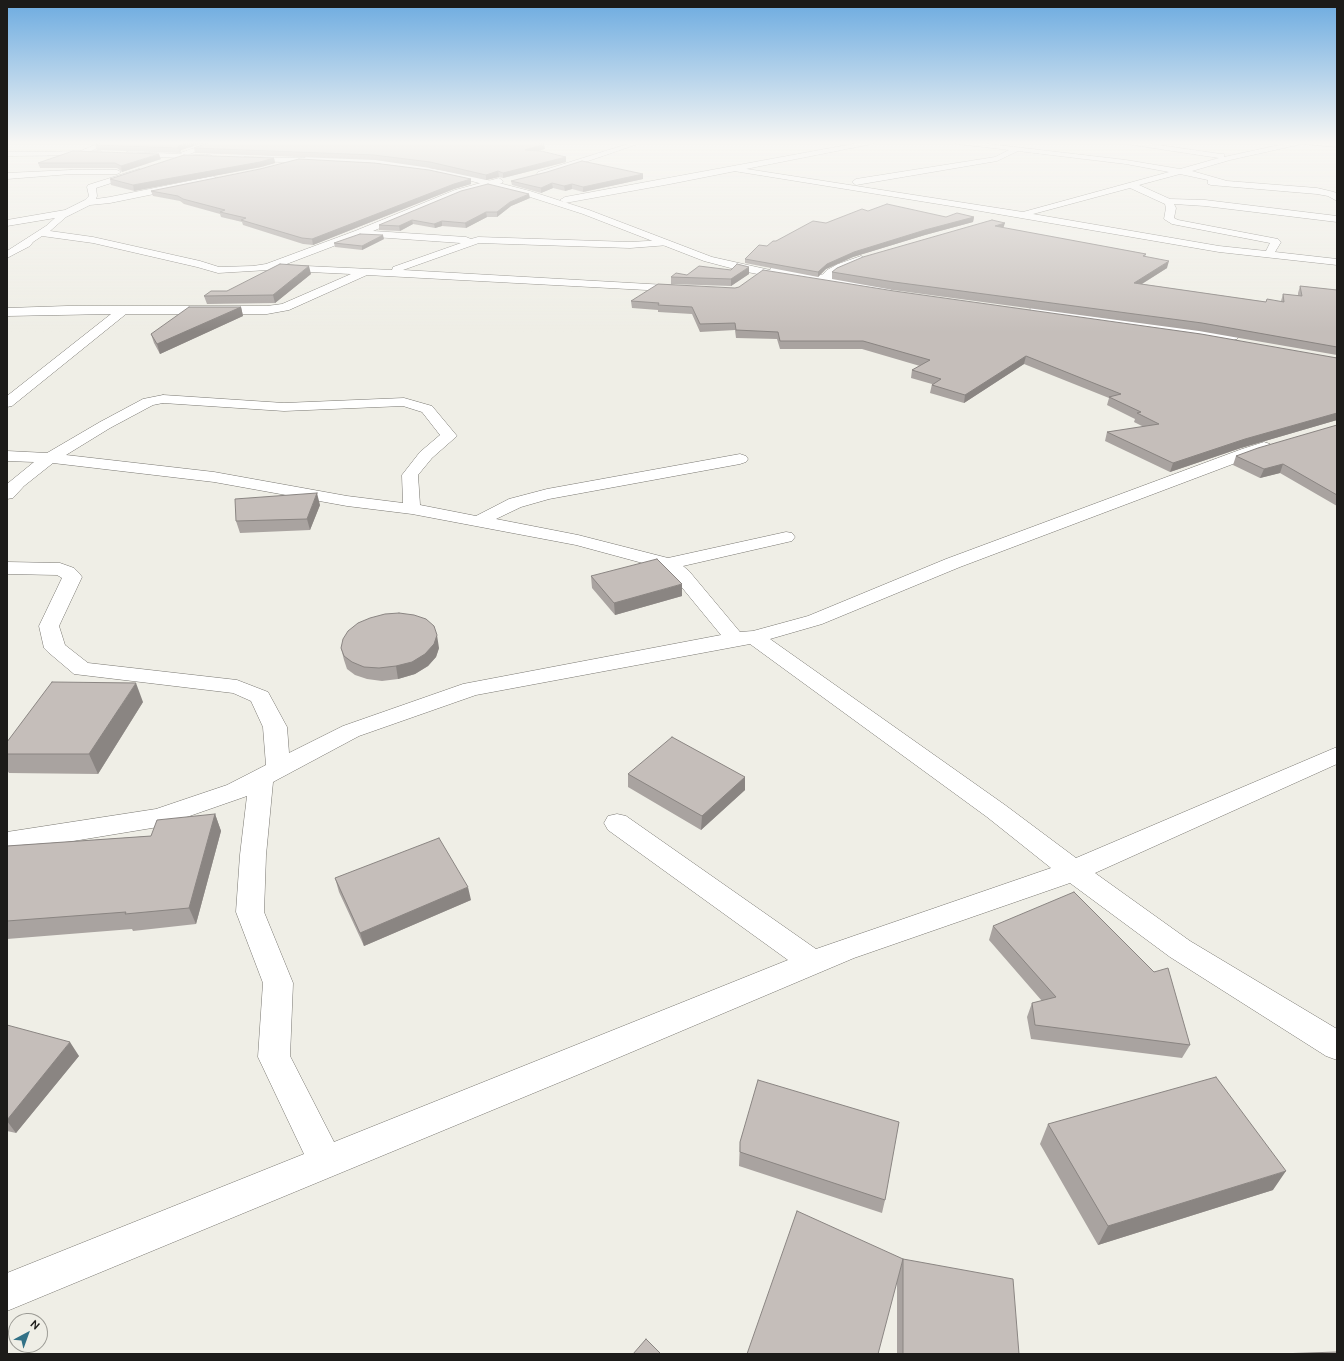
<!DOCTYPE html>
<style>
body{margin:0}
#map{position:relative;width:1344px;height:1361px;overflow:hidden;background:#efeee6;font-family:Ubuntu,sans-serif}
canvas{display:block}
.frame{position:absolute;inset:0;border:8px solid #1c1b19;pointer-events:none}
.north{position:absolute;left:8px;top:1313px;width:40px;height:40px;box-sizing:border-box;background:#efeee6;border:1px solid #9b9a94;border-radius:50%;rotate:41deg;font-size:11px;font-weight:700;line-height:16px;text-align:center;color:#1c1b19}
.north::after{content:'';display:block;margin:auto;width:14px;height:18px;background:#327186;clip-path:polygon(50% 0,100% 100%,50% 72%,0 100%)}
</style>
<div id="map">
<canvas width="1344" height="1361"></canvas>
<div class="frame"></div>
<div class="north">N</div>
</div>
<script>
const context = document.querySelector('canvas').getContext('2d');
context.lineJoin = 'round';
function toPath(rows) {
  const path = new Path2D();
  for (const r of rows) {
    path.moveTo(r[0], r[1]);
    for (let i = 2; i < r.length; i += 2) path.lineTo(r[i], r[i + 1]);
  }
  return path;
}
function stroke(path, color, width, dash) {
  context.strokeStyle = color;
  context.lineWidth = width;
  context.lineCap = dash ? 'butt' : 'round';
  context.setLineDash(dash || []);
  context.stroke(path);
}
function paint(path, color) {
  context.fillStyle = color;
  context.fill(path, 'evenodd');
}
const minor = toPath([
 [211,142,221,142,187,155,184,155,180,153,211,142],
 [634,142,644,142,544,176,538,176,537,174,538,172,634,142],
 [954,142,972,142,1126,160,1180,169,1219,158,1126,144,1122,142,1138,142,1221,154,1224,154,1224,157,1293,142,1337,143,1337,147,1302,144,1230,160,1192,171,1227,181,1317,188,1334,192,1337,194,1337,201,1328,196,1317,194,1211,185,1208,184,1208,180,1180,174,1139,185,1170,199,1205,200,1337,216,1337,222,1205,206,1174,204,1176,208,1174,218,1178,220,1278,239,1281,242,1275,252,1337,259,1337,265,1219,252,957,207,734,171,730,169,734,167,1023,212,1169,172,1126,164,1018,151,997,161,856,185,852,182,856,179,995,157,1009,150,957,144,954,142],
 [1130,188,1165,204,1166,208,1164,219,1172,224,1270,243,1266,251,1219,246,1033,214,1130,188],
 [139,169,143,171,142,173,96,188,97,196,96,199,110,197,213,176,217,179,213,182,110,203,90,205,66,217,50,231,93,237,200,261,219,267,253,266,266,264,355,231,455,190,499,178,503,181,502,183,461,194,373,231,466,237,471,239,478,237,630,242,665,240,670,243,669,245,630,248,479,243,403,270,684,286,688,287,690,289,688,291,684,292,367,275,289,310,267,314,126,314,12,406,7,407,7,396,111,314,7,316,7,308,67,306,267,306,282,304,351,274,268,270,218,273,197,267,93,243,42,236,33,242,30,246,7,258,7,251,46,226,55,218,7,226,7,220,65,210,85,200,89,196,87,187,88,185,139,169],
 [360,236,461,243,393,267,392,270,284,265,360,236],
 [71,170,117,170,121,172,117,174,71,174,7,179,7,173,71,170],
 [861,256,866,259,865,261,846,268,835,274,828,281,824,282,818,279,827,270,838,264,861,256],
 [163,395,284,403,404,398,432,406,457,436,432,458,418,475,420,505,476,516,509,499,547,489,740,454,746,456,748,459,746,462,740,464,549,499,521,507,496,519,578,535,668,558,786,532,792,533,795,537,792,541,683,566,689,571,740,632,753,631,808,616,946,559,1242,449,1264,442,1270,444,1272,447,1270,450,960,567,822,624,770,639,1005,805,1076,858,1337,747,1337,764,1095,873,1190,941,1337,1029,1337,1060,1326,1056,1170,957,1070,883,854,958,582,1073,7,1311,7,1273,304,1154,258,1057,263,983,236,912,240,855,247,796,158,827,7,852,7,832,156,809,227,785,266,765,263,727,251,701,233,693,74,674,48,652,44,648,39,626,62,578,57,575,7,574,7,562,60,563,74,568,79,573,82,577,59,626,65,645,88,663,237,680,268,692,287,727,289,753,343,726,463,684,721,635,675,579,661,568,576,545,412,514,347,506,214,482,53,463,24,486,13,498,7,499,7,484,34,462,7,461,7,451,47,453,100,422,143,399,163,395],
 [163,403,284,411,403,406,422,412,440,435,420,452,402,475,403,503,347,496,214,472,66,455,110,428,153,405,163,403],
 [750,644,987,817,1051,868,816,949,626,816,617,814,608,816,604,823,608,830,788,960,334,1142,290,1056,293,983,264,912,266,855,273,782,359,736,476,695,750,644]
]);
const tertiary = toPath([
 [101,142,110,142,83,155,80,155,76,153,101,142],
 [863,142,876,142,872,144,670,184,565,203,560,200,565,197,863,142]
]);
const primary = toPath([
 [98,151,101,151,101,155,7,156,7,152,98,151],
 [127,152,210,155,214,157,210,159,130,156,127,156,127,152],
 [306,156,376,159,426,165,429,165,429,168,464,174,530,191,589,210,712,257,770,270,771,268,775,267,887,285,891,286,893,288,891,290,887,291,794,276,793,279,789,280,742,271,704,261,583,214,524,195,464,179,419,171,418,169,376,163,328,161,324,163,244,161,240,159,244,157,305,158,306,156],
 [1036,305,1233,332,1237,333,1239,336,1237,339,1233,340,1032,312,1030,309,1032,306,1036,305]
]);
stroke(minor, '#797771', 1);
stroke(tertiary, '#797771', 1);
stroke(primary, '#797771', 1);
paint(minor, '#fff');
paint(tertiary, '#fff');
paint(primary, '#fff');
paint(toPath([
 [207,142,181,150,180,153,97,150,95,145],
 [536,143,544,144,545,149,538,151,566,157,566,162,503,178,499,177,486,180,430,168,375,160,195,153,194,148],
 [274,158,275,163,261,167,134,191,111,185,110,179],
 [161,159,122,172,117,168,40,168,38,163],
 [643,174,643,179,583,192,572,189,565,191,553,188,541,193,512,185,511,181],
 [471,179,471,184,454,189,313,245,303,244,243,225,242,222,221,217,220,214,184,204,180,201,153,196,151,191],
 [530,198,511,206,497,217,487,217,466,228,442,226,435,228,413,224,400,231,379,230,379,225],
 [868,211,946,217,974,217,973,222,925,235,853,257,826,269,818,277,745,263,745,259,776,241,826,223],
 [1004,228,1146,254,1145,257,1167,268,1142,284,1266,302,1281,301,1283,294,1298,296,1298,293,1300,286,1337,290,1337,355,1199,331,893,290,832,279,832,272],
 [384,239,362,250,335,247,334,243],
 [731,270,749,274,731,286,671,284,671,277],
 [311,274,275,303,207,304,204,296],
 [735,288,894,291,1337,358,1337,420,1241,448,1170,472,1105,441,1107,432,1144,427,1134,422,1135,419,1107,405,1109,398,1024,364,964,403,930,393,932,384,911,378,912,370,920,366,862,349,780,349,777,339,736,338,735,330,700,332,692,314,658,312,658,310,632,308,631,301],
 [241,307,243,316,160,354,154,343,151,334],
 [1337,425,1337,506,1280,473,1260,478,1233,465,1236,456],
 [320,505,310,530,240,533,236,521],
 [591,576,682,596,615,615,592,588],
 [341,648,439,648,436,657,428,666,415,674,398,679,382,681,367,679,355,675,347,669,344,660],
 [143,702,98,774,9,773,7,770,7,742],
 [628,774,745,777,745,790,701,830,628,787],
 [215,814,221,831,196,924,133,931,132,929,7,939,7,846,151,836],
 [335,878,471,900,364,946,339,892],
 [993,926,1190,1045,1182,1058,1031,1039,1027,1017,1032,1003,1042,1001,989,940],
 [7,1025,79,1056,16,1133,7,1131],
 [1048,1124,1273,1190,1098,1245,1040,1144],
 [740,1142,885,1200,882,1213,739,1166],
 [903,1259,1019,1354,897,1354,897,1280]
]), '#a9a3a0');
paint(toPath([
 [190,142,207,142,181,150,180,153,178,148,179,145],
 [527,142,540,142,527,146],
 [544,144,545,149,525,155,525,150],
 [159,154,161,159,122,172,121,166],
 [566,157,566,162,503,178,503,173],
 [274,158,275,163,261,167,134,191,133,185],
 [498,171,499,177,486,180,486,175],
 [643,174,643,179,583,192,583,187],
 [471,179,471,184,454,189,313,245,312,239,454,184],
 [552,183,553,188,541,193,541,188],
 [572,184,572,189,565,191,564,186],
 [529,194,530,198,511,206,497,217,497,212,510,202],
 [486,212,487,217,466,228,465,223],
 [974,217,973,222,925,235,853,257,826,269,818,277,818,272,827,264,854,252,925,230],
 [412,220,413,224,400,231,399,226],
 [442,221,442,226,435,228,434,224],
 [1005,223,1003,229,995,226],
 [383,235,384,239,362,250,362,246],
 [1169,261,1167,268,1132,290,1134,283],
 [309,266,311,274,275,303,273,295],
 [749,267,749,274,731,286,731,279],
 [241,307,243,316,160,354,157,344],
 [1026,356,1024,364,964,403,965,395],
 [1337,413,1337,420,1241,448,1170,472,1173,463,1245,439],
 [1283,464,1280,473,1260,478,1264,469],
 [317,493,320,505,310,530,307,519],
 [682,584,682,596,615,615,614,603],
 [437,635,439,648,436,657,428,666,415,674,398,679,396,666],
 [136,683,143,702,98,774,89,754],
 [745,777,745,790,701,830,702,816],
 [215,814,221,831,196,924,189,908],
 [468,887,471,900,364,946,360,933],
 [70,1042,79,1056,16,1133,7,1121,7,1120],
 [1286,1171,1273,1190,1098,1245,1108,1226]
]), '#8a8582');
const building = toPath([
 [104,142,190,142,179,145,178,148,95,145,104,142],
 [212,142,527,142,544,144,525,150,541,151,566,157,503,173,498,171,486,175,430,162,374,155,194,148,212,142],
 [73,151,159,154,121,166,115,163,38,163,73,151],
 [184,155,274,158,260,162,133,185,110,179,184,155],
 [299,159,374,163,429,170,471,179,454,184,312,239,302,238,241,220,246,218,220,212,225,210,183,199,178,196,151,191,260,169,299,159],
 [582,161,643,174,583,187,572,184,564,186,552,183,541,188,511,181,547,172,582,161],
 [488,184,529,194,510,202,497,212,486,212,465,223,442,221,434,224,412,220,399,226,379,225,461,191,488,184],
 [887,204,946,217,957,213,974,217,925,230,854,252,827,264,818,272,745,259,759,245,767,246,773,241,776,241,813,221,826,223,862,209,868,211,887,204],
 [992,220,1005,223,995,226,1146,254,1143,256,1169,261,1134,283,1266,302,1267,299,1284,302,1283,294,1302,296,1300,286,1337,290,1337,347,1202,323,894,282,832,272,837,268,863,257,992,220],
 [360,234,383,235,362,246,334,243,360,234],
 [280,264,309,266,273,295,204,296,211,291,227,291,280,264],
 [737,264,749,267,731,279,671,277,676,273,687,275,699,266,731,270,737,264],
 [763,270,894,291,1201,334,1337,358,1337,413,1245,439,1173,463,1107,432,1159,424,1137,413,1141,412,1109,397,1121,394,1026,356,965,395,932,385,941,379,912,370,930,360,863,341,780,341,778,332,736,330,735,323,700,324,692,307,658,305,659,303,631,301,658,284,735,288,739,287,763,270],
 [189,307,241,307,157,344,151,334,189,307],
 [1337,425,1337,495,1283,464,1264,469,1236,456,1258,448,1337,425],
 [317,493,307,519,236,521,235,499,317,493],
 [657,559,682,584,614,603,591,576,657,559],
 [399,613,414,615,426,619,434,626,437,635,434,644,425,654,412,662,396,666,379,668,364,667,352,662,344,656,341,648,343,639,348,631,358,623,370,618,385,614,399,613],
 [52,682,136,683,89,754,7,754,7,742,52,682],
 [672,737,745,777,702,816,628,774,672,737],
 [215,814,189,908,125,914,126,912,7,921,7,846,151,836,157,820,215,814],
 [439,838,468,887,360,933,335,878,439,838],
 [1074,892,1154,972,1168,968,1190,1045,1035,1025,1032,1003,1056,997,993,926,1074,892],
 [7,1025,70,1042,7,1120,7,1025],
 [1216,1077,1286,1171,1108,1226,1048,1124,1216,1077],
 [758,1080,899,1122,885,1200,740,1152,740,1142,758,1080],
 [797,1211,903,1259,878,1354,747,1354,797,1211],
 [903,1259,1013,1279,1019,1354,903,1354,903,1259],
 [646,1339,661,1354,633,1354,646,1339],
 [1337,1352,1337,1354,1278,1354,1337,1352]
]);
paint(building, '#c5beba');
stroke(building, '#8a8582', 1);
const sky = context.createLinearGradient(0, 0, 0, 332);
sky.addColorStop(0, '#6cabe0');
sky.addColorStop(0.43, '#f8f7f4');
sky.addColorStop(1, '#f8f7f400');
context.fillStyle = sky;
context.fillRect(0, 0, 1344, 332);
</script>
